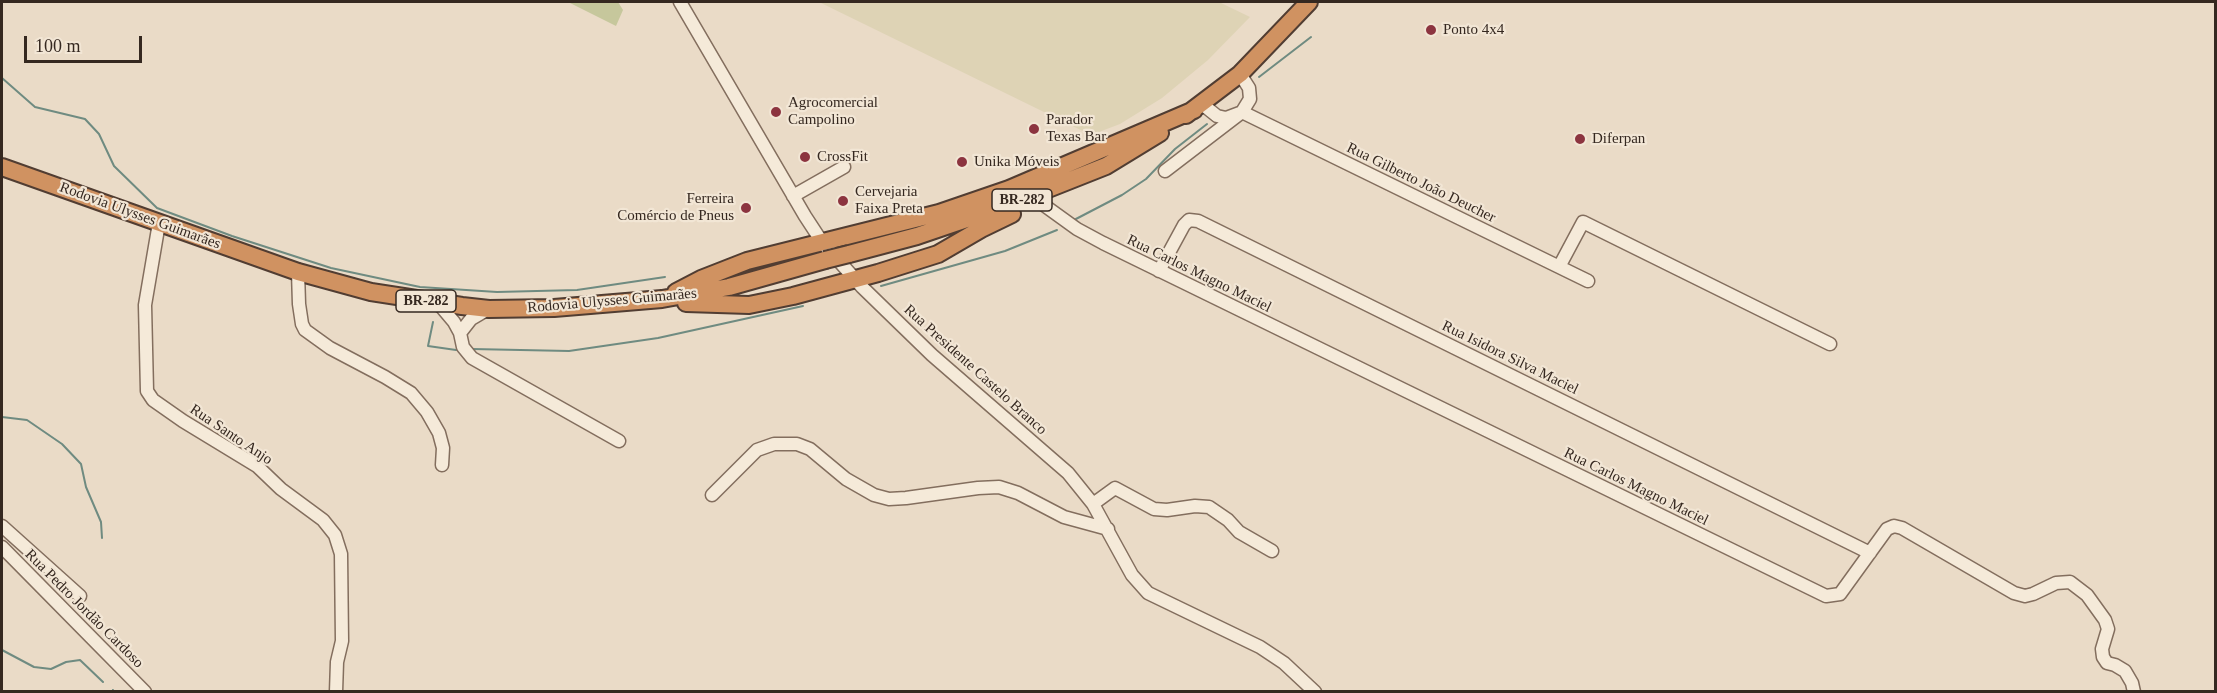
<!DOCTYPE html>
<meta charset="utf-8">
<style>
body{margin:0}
#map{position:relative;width:2217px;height:693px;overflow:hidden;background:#eadbc7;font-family:"Times New Roman",serif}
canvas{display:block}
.frame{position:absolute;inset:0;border:3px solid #352820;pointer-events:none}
.scale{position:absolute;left:24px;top:36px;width:118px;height:27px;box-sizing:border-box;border:3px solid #352820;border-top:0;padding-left:8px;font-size:18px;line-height:21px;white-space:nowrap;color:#352820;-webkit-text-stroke:4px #f2e6d5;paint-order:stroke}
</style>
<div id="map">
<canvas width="2217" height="693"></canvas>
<div class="frame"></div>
<div class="scale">100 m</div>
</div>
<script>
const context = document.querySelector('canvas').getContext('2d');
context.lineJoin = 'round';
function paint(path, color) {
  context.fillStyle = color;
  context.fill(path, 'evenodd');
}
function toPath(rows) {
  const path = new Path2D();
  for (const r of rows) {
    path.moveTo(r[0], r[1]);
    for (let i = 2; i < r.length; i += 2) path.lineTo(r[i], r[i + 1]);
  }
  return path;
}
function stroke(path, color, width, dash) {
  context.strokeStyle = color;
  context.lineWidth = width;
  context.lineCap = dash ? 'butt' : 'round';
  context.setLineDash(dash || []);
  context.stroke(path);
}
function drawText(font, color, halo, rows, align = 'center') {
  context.font = font + ' "Times New Roman",serif';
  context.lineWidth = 4.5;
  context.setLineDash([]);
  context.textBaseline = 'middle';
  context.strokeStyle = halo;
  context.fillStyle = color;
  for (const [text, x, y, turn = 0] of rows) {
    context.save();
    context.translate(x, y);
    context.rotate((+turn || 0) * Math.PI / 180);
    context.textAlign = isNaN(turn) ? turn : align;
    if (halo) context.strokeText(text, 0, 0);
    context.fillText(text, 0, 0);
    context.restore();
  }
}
paint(toPath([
 [819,2,1219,2,1250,17,1208,60,1162,98,1120,124,1091,135]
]), '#ded3b5');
paint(toPath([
 [568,2,618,2,623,10,616,26]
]), '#c6c79c');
stroke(toPath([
 [1259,77,1311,37],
 [2,78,35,107,85,119,99,134,114,166,157,208,232,236,331,268,420,287,497,292,577,290,665,277],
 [1074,220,1122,195,1146,179,1175,149,1207,124],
 [881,286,1005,251,1057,230],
 [433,322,428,346,456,350],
 [472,349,569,351,658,338,803,306],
 [2,417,27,420,62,444,81,464,86,487,101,522,102,538],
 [2,650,34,667,51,669,66,662,80,660,103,682],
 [113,690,114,692]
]), '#6f8b81', 2);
const minor = toPath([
 [680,2,805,216,822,242,862,287,932,355,1068,473,1093,504,1132,575,1148,593,1260,647,1284,663,1315,692],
 [1202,104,1217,116,1226,118,1242,112,1250,99,1249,88,1240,74],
 [1165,171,1242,112,1588,281],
 [793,196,844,167],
 [1041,203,1077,229,1103,243,1826,596,1840,594,1887,529,1894,526,1902,528,2014,593,2025,596,2033,594,2056,583,2070,582,2087,595,2105,620,2108,629,2102,649,2103,657,2107,663,2115,665,2125,671,2132,683,2134,692],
 [159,223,145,305,147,391,153,400,183,421,257,466,281,489,323,520,335,535,341,554,342,641,337,662,336,692],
 [1559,267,1583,222,1830,344],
 [1159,271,1184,225,1189,220,1198,221,1870,553],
 [298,272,299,304,302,324,305,330,330,348,385,377,411,393,427,412,439,433,443,448,442,465],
 [438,303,454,322,460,333,463,347,472,358,619,441],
 [460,333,471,319,488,309],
 [712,495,757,450,774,444,797,444,810,449,846,479,874,495,889,499,906,498,978,488,999,487,1018,493,1064,517,1108,529],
 [1093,504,1115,488,1154,509,1167,510,1195,506,1209,507,1228,520,1239,532,1272,551],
 [2,526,80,596],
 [2,547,145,692]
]);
const highway = toPath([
 [1186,115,1240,74,1309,2],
 [2,167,298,272,371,292,462,306,489,309,554,308,662,299,729,287,825,260],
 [849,254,917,236,1005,206,1106,166,1160,133],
 [676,292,701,279,747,261,939,213,1009,189,1194,110],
 [686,303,749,305,793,296,878,273,938,254,981,229,1012,214]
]);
stroke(minor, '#836e5e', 15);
stroke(highway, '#513d32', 20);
stroke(minor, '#f5ead9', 12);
stroke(highway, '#d09261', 16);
const highwayBridge = toPath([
 [825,260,849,254]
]);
stroke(highwayBridge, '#513d32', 20, []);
stroke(highwayBridge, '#d09261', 16);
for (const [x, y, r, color] of [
 [1431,30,6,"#8c343f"],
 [776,112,6,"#8c343f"],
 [1034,129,6,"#8c343f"],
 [1580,139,6,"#8c343f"],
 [805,157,6,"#8c343f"],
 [962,162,6,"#8c343f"],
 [843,201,6,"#8c343f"],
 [746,208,6,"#8c343f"]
]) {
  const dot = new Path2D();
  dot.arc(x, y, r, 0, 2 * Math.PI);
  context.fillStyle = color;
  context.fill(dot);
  stroke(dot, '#f2e6d5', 2);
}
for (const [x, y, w] of [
 [1022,200,60],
 [426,301,60]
]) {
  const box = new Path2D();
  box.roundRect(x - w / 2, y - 11, w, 22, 4.5);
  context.fillStyle = '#f2e6d5';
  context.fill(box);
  stroke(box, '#352820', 1.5);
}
drawText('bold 14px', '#352820', null, [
 ["BR-282",1022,200],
 ["BR-282",426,301]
]);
drawText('15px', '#352820', '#f2e6d5', [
 ["Ponto 4x4",1443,30],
 ["Agrocomercial",788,103],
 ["Campolino",788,120],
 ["Parador",1046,120],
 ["Texas Bar",1046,137],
 ["Diferpan",1592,139],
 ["CrossFit",817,157],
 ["Unika Móveis",974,162],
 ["Cervejaria",855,192],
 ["Faixa Preta",855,209],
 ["Ferreira",734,199,"right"],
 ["Comércio de Pneus",734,216,"right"]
], 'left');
drawText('15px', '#352820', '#f2e6d5', [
 ["Rua Gilberto João Deucher",1421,183,26],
 ["Rodovia Ulysses Guimarães",140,216,20],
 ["Rua Carlos Magno Maciel",1199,274,26],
 ["Rodovia Ulysses Guimarães",612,301,-5],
 ["Rua Isidora Silva Maciel",1510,358,26],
 ["Rua Presidente Castelo Branco",975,370,42],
 ["Rua Santo Anjo",231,435,34],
 ["Rua Carlos Magno Maciel",1636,487,26],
 ["Rua Pedro Jordão Cardoso",84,609,45]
]);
</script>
